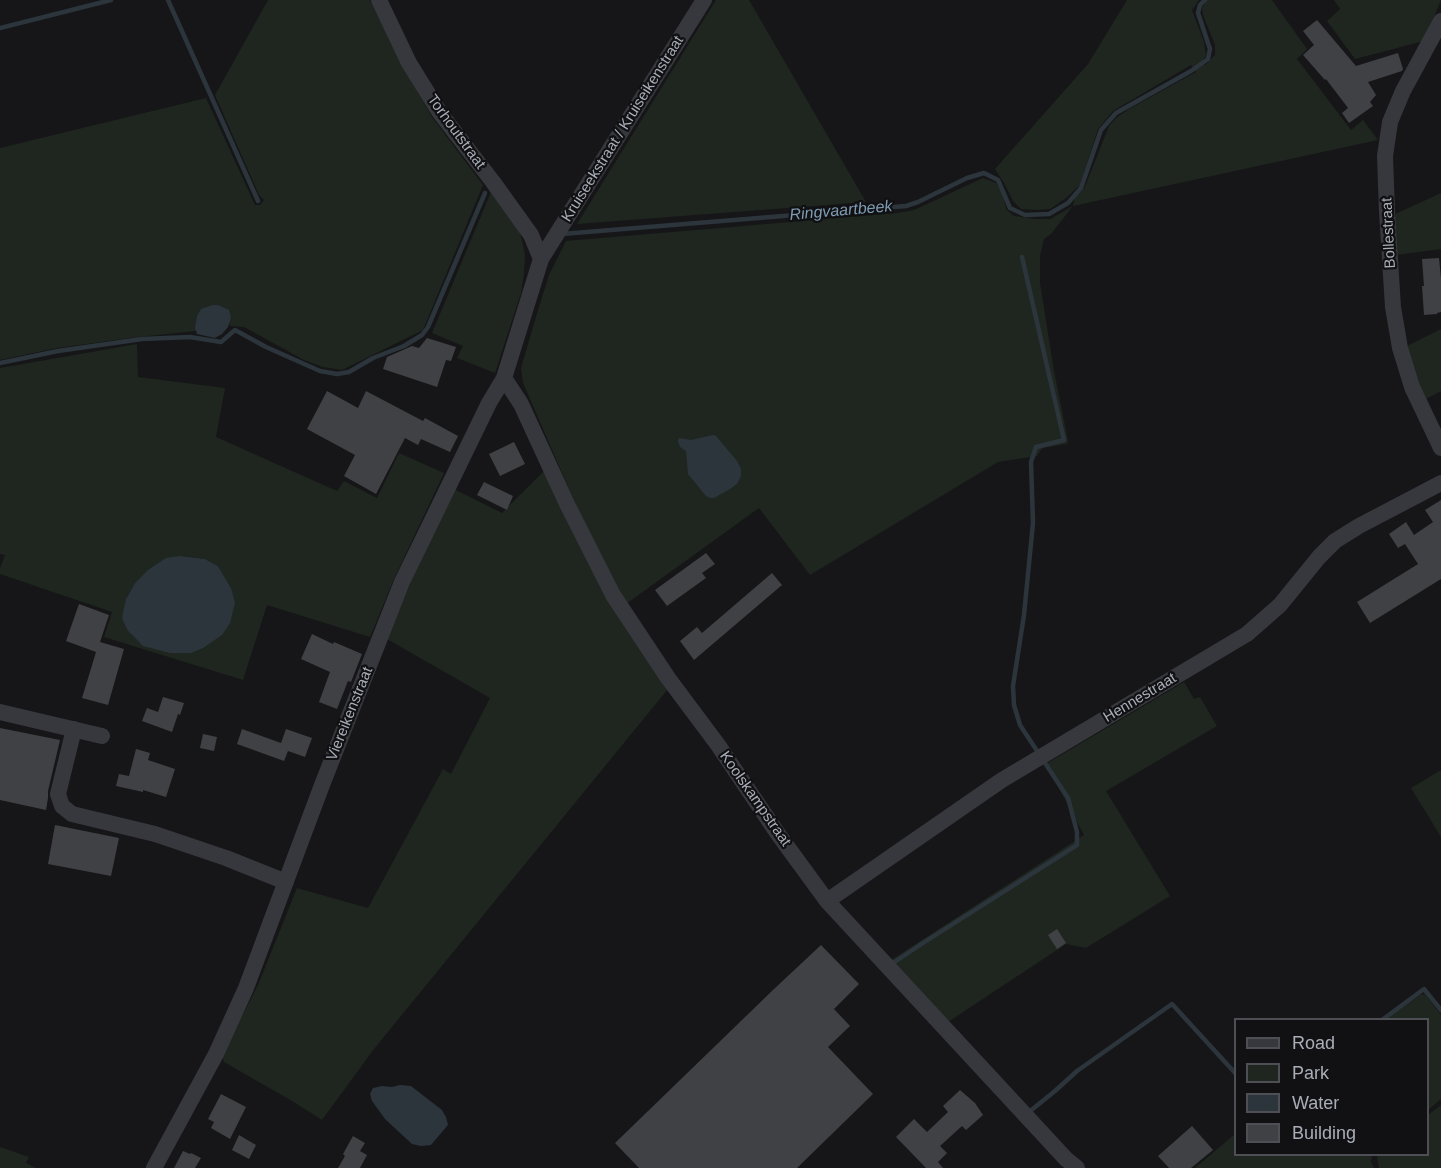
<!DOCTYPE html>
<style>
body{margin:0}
#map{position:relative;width:1441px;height:1168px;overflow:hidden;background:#161618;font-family:Arial,sans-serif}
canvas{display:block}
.legend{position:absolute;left:1234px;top:1018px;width:195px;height:138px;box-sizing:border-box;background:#111113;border:2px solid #4d4f55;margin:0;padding:8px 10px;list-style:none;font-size:18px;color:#a8adb8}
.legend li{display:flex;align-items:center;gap:12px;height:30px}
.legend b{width:30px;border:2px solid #4d4f55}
</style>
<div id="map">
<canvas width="1441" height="1168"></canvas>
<ul class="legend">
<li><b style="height:8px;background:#37383d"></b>Road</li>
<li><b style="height:16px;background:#1e261f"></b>Park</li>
<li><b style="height:16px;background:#2c353c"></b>Water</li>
<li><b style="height:16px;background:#404145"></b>Building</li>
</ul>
</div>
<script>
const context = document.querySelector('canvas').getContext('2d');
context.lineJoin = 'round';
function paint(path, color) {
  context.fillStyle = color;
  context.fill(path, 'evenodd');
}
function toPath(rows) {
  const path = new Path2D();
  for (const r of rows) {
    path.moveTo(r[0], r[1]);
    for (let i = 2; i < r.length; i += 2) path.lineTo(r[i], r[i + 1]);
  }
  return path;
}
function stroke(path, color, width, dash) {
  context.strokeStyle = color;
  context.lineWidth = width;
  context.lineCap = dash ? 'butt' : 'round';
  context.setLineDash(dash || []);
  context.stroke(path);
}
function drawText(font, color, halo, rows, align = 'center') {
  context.font = font + ' Arial,sans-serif';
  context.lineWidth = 4.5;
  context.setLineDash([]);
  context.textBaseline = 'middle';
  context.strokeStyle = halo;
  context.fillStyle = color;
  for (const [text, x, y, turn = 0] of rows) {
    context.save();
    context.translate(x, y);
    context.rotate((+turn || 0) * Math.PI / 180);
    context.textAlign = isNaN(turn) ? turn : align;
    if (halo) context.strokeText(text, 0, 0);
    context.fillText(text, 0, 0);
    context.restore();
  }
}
paint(toPath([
 [268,0,370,0,403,67,432,117,483,185,423,330,342,370,323,367,304,360,244,327,230,326,227,317,196,331,138,337,57,348,0,360,0,148,206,98,255,205,260,205,264,200,259,195,215,95],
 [716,0,749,0,866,202,577,224],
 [1127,0,1199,0,1192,10,1204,42,1206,56,1202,61,1205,65,1215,55,1215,45,1203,15,1202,8,1207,0,1272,0,1307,49,1297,59,1351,130,1363,120,1378,140,1073,206,1051,234,1044,239,1040,256,1040,283,1054,371,1068,441,1067,444,1043,448,1041,450,1037,456,998,462,810,575,759,508,626,604,576,505,523,383,521,368,538,310,549,275,566,241,897,213,914,210,983,178,996,183,1003,195,1006,209,1014,216,1036,219,1050,219,1073,206,1075,197,1084,189,1109,126,1116,118,1129,109,1196,72,1191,65,1113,111,1098,129,1080,185,1066,198,1050,209,1036,210,1021,209,1013,201,1004,183,995,169,1088,64],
 [1334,0,1441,0,1424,41,1355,59,1327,21,1340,9],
 [491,192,520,232,525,255,524,274,521,293,495,373,457,358,463,346,432,333],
 [1441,193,1441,249,1396,255,1393,215],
 [1441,329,1441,391,1424,400,1405,347],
 [137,344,138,377,225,388,216,437,337,491,344,481,377,498,399,453,444,473,394,579,370,637,267,605,243,680,104,637,112,612,0,574,0,568,5,555,0,554,0,368],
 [180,556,205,559,218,566,231,588,143,646,128,631,122,619,126,599,135,583],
 [544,471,668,689,374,1049,322,1120,292,1101,224,1062,222,1055,258,985,297,888,368,908,443,769,451,774,490,698,387,639,410,584,454,489,502,513],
 [1184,682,1194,699,1200,697,1217,726,1106,791,1170,896,1086,948,1066,944,948,1022,888,962,1084,835,1046,764],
 [1441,770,1441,837,1411,788],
 [1425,994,1441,1015,1441,1099,1428,1110,1428,1020,1386,1019,1420,995],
 [1441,1105,1441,1168,1379,1168,1377,1157,1379,1155,1428,1154,1428,1115],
 [1235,1134,1236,1154,1372,1155,1371,1162,1374,1168,1195,1168],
 [0,1147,29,1157,26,1163,36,1168,0,1168]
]), '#1e261f');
paint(toPath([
 [213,305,218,305,229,310,231,317,228,327,222,334,215,338,197,334,195,328,197,316,201,309],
 [713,435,716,436,737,461,741,469,741,476,737,484,730,489,714,498,710,498,706,496,688,474,686,451,680,447,678,441,679,438,691,440],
 [180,556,205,559,218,566,231,588,235,603,230,623,222,635,203,648,191,653,170,653,143,646,128,631,122,619,123,612,126,599,135,583,148,570,166,558],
 [400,1085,411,1086,442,1110,446,1117,448,1125,431,1145,421,1146,412,1144,385,1119,372,1101,370,1094,373,1088,382,1086,392,1087]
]), '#2c353c');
stroke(toPath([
 [168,0,258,201],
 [0,28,111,0],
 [562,234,906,206,918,202,967,178,984,173,998,180,1010,208,1025,215,1049,214,1068,203,1081,188,1101,130,1116,113,1191,71,1208,59,1210,49,1198,13,1200,5,1205,0],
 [0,363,58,351,142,339,190,337,221,342,235,330,266,347,320,371,337,374,349,372,373,358,404,346,422,335,428,327,485,193],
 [894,964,893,963,923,943,1077,845,1077,832,1068,798,1020,725,1014,705,1013,686,1024,615,1033,523,1031,462,1036,447,1064,440,1022,257],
 [1382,1020,1424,989,1441,1010],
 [1027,1110,1029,1112,1055,1091,1077,1071,1172,1004,1236,1074]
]), '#2c353c', 4.5);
paint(toPath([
 [1317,20,1356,66,1398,53,1403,69,1402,71,1368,82,1376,95,1370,102,1373,106,1349,123,1342,113,1348,108,1326,79,1325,80,1303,55,1314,45,1303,31],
 [1439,258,1441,279,1441,312,1437,313,1437,314,1424,315,1422,286,1424,286,1422,259],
 [427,338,456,347,451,361,446,360,437,387,383,369,387,357,412,346,419,348],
 [327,391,358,408,366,391,423,421,425,418,458,436,450,452,421,439,418,445,405,438,376,494,344,476,355,455,307,429],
 [514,442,525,464,500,476,489,454],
 [484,482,513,496,507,510,477,495],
 [1441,500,1441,579,1370,623,1357,602,1418,564,1405,544,1398,548,1389,534,1406,522,1414,535,1433,522,1425,510],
 [706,553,715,564,702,573,706,578,667,606,655,590],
 [772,573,782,585,694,660,680,641,697,627,702,633],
 [79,604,109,615,100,642,124,649,108,705,82,698,96,652,66,641],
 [312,634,333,644,334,642,362,654,351,682,348,681,337,709,319,702,330,672,301,659],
 [163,697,184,703,180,715,178,714,172,732,142,721,147,708,158,712],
 [0,728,60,740,48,791,48,798,46,810,0,800],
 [242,729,281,743,286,729,312,738,305,757,288,751,284,761,237,744],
 [203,734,217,737,214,751,200,748],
 [136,749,150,753,148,760,175,769,166,797,143,790,143,792,116,786,119,774,129,776],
 [55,825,119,838,111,876,48,864],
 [1057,929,1066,943,1057,949,1048,935],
 [821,945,859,984,834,1009,850,1026,828,1047,873,1094,797,1168,639,1168,615,1143,774,989],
 [960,1090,975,1103,983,1115,966,1130,962,1126,940,1146,947,1153,938,1162,943,1168,926,1168,896,1137,914,1119,927,1132,948,1112,943,1106],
 [221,1094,246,1107,230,1139,211,1128,214,1122,208,1119],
 [1192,1126,1213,1150,1191,1168,1169,1168,1158,1156],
 [239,1135,256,1145,249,1159,232,1150],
 [353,1136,365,1143,360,1151,367,1155,360,1168,338,1168,345,1156,343,1154],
 [183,1151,190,1154,191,1153,201,1158,195,1168,174,1168]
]), '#404145');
stroke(toPath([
 [379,0,409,63,440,113,493,182,531,235,541,259],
 [1441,21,1403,91,1390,122,1385,156,1387,212,1393,307,1400,348,1412,387,1441,448],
 [504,378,521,404,567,504,613,595,668,678,718,745,778,834,827,901,1066,1159,1077,1168],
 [0,712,102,736],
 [74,729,58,794,62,806,72,814,155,834,226,858,286,882],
 [827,901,1002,780,1247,634,1280,605,1319,557,1335,541,1359,526,1441,483],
 [154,1168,216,1054,246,988,322,785,402,582,489,403,504,378,541,259,704,0]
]), '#37383d', 16);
drawText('15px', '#a8adb8', '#111113', [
 ["Kruiseekstraat / Kruiseikenstraat",623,129,-58],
 ["Torhoutstraat",456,132,54],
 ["Bollestraat",1389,233,-93],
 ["Hennestraat",1140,698,-31],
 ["Viereikenstraat",350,714,-68],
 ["Koolskampstraat",755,799,55]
]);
drawText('italic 16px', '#7f9bb3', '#111113', [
 ["Ringvaartbeek",841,211,-5]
]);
</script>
